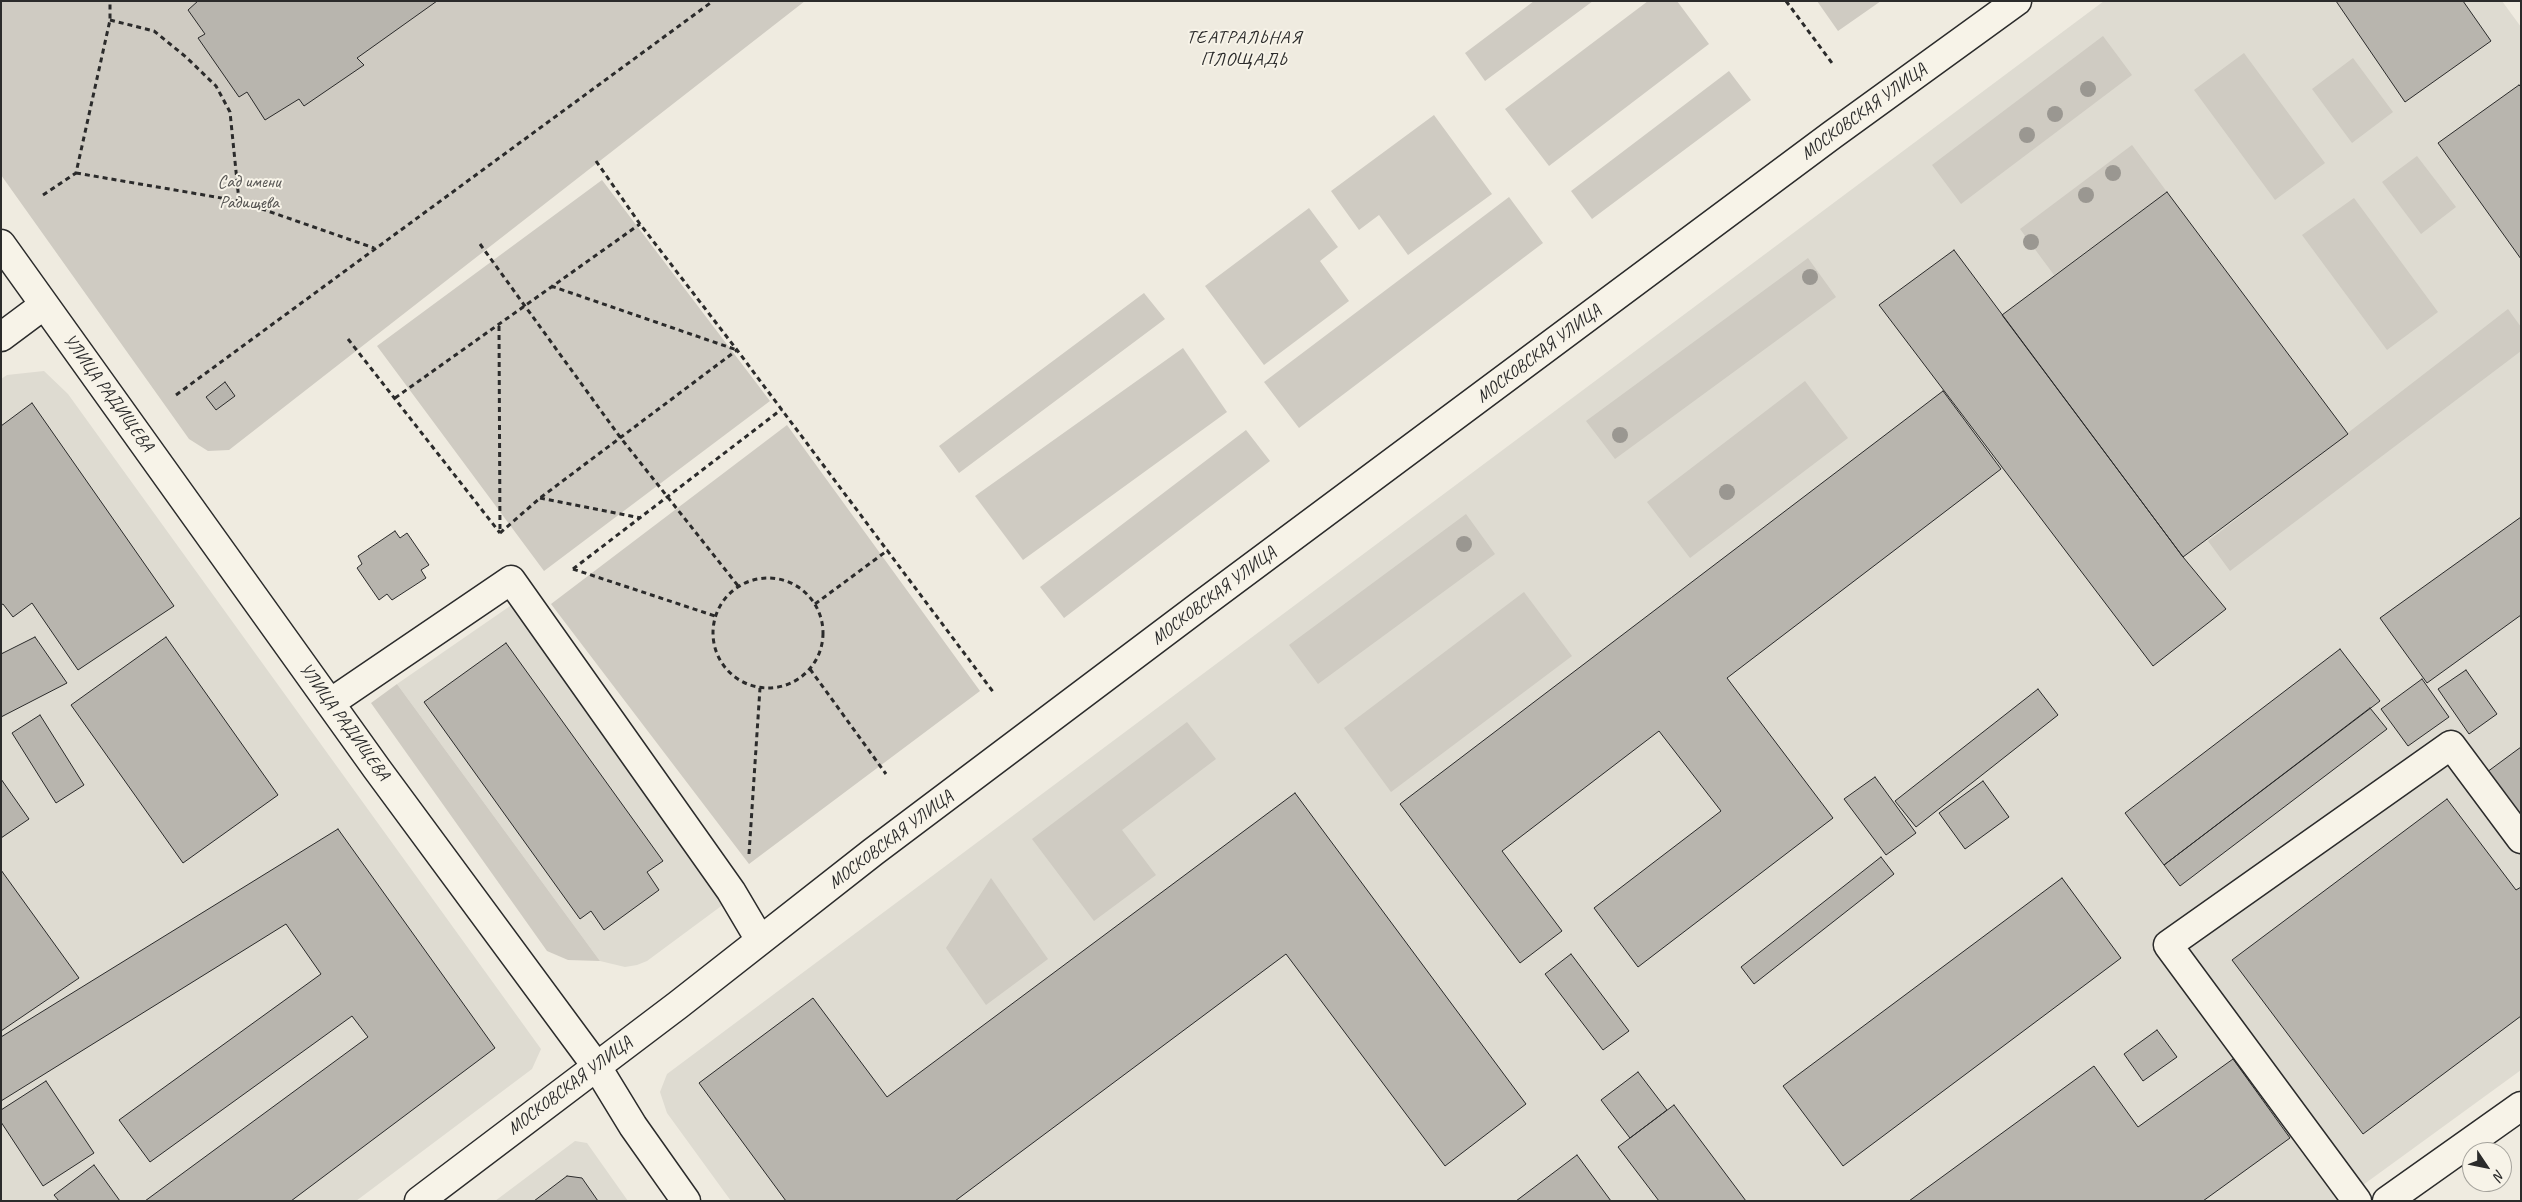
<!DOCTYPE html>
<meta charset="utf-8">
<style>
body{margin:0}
#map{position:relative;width:2522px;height:1202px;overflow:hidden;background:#efebe0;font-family:Caveat,sans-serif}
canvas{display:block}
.frame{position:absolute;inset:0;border:2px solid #2b2b2b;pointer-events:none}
.north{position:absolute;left:2462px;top:1142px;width:50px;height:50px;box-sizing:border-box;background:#f7f3e8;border:1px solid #a5a39c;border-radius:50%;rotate:124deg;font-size:14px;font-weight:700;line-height:20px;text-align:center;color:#2b2b2b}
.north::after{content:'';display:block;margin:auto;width:18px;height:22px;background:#2b2b2b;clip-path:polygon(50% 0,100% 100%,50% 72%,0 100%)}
</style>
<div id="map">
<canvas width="2522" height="1202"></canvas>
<div class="frame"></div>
<div class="north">N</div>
</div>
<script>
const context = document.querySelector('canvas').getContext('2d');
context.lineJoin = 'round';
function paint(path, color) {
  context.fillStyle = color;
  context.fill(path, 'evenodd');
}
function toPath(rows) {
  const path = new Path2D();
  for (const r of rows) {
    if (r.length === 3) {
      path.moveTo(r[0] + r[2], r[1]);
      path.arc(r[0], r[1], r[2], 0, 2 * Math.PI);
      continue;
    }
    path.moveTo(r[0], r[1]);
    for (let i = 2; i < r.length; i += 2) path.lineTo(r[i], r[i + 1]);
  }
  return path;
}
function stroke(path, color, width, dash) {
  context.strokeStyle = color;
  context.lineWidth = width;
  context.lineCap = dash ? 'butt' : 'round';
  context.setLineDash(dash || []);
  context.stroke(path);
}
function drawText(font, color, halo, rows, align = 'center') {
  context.font = font + ' Caveat,sans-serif';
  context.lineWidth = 4;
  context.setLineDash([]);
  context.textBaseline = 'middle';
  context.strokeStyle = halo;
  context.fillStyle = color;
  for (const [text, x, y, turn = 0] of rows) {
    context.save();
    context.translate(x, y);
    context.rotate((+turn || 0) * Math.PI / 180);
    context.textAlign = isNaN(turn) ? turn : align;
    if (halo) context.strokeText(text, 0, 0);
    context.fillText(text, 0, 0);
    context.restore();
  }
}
paint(toPath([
 [2104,1,2502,1,2521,27,2521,1070,2341,1201,731,1201,667,1113,660,1092,667,1074],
 [44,371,68,394,541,1049,532,1069,356,1201,1,1201,1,379,7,375],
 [513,604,724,904,647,961,637,965,625,967,600,961,397,684],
 [575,1141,587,1143,628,1201,495,1201]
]), '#dedbd1');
paint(toPath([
 [1,1,805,1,229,450,208,451,189,439,1,175],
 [1534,1,1593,1,1485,81,1465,53],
 [1648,1,1677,1,1709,44,1549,166,1505,109],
 [1817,1,1881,1,1838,31],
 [2103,36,2132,75,1961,204,1932,165],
 [2244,53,2325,163,2275,200,2194,90],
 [2353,58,2393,112,2352,143,2312,89],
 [1729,71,1751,100,1592,219,1571,191],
 [1434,115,1492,194,1408,255,1379,215,1359,230,1331,191],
 [2132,145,2167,192,2054,275,2020,229],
 [2417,156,2456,207,2421,234,2382,182],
 [602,180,770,401,544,571,377,346],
 [1509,197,1543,243,1299,428,1264,382],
 [2354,198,2438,312,2387,350,2302,235],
 [1309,208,1338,247,1320,261,1349,301,1264,365,1205,286],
 [1808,258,1836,297,1615,459,1586,421],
 [1144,293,1165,319,959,473,939,446],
 [2508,309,2521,327,2521,351,2230,571,2208,541],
 [1183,348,1227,412,1023,560,975,496],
 [1805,381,1848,438,1690,558,1647,502],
 [787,425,980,691,749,864,551,604],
 [1246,430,1270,461,1064,618,1040,587],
 [1466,514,1495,554,1318,684,1289,645],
 [1524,592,1572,656,1391,792,1344,728],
 [397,684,600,961,568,960,547,951,371,703],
 [1187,722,1216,759,1122,830,1156,875,1094,921,1032,839],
 [991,878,1048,959,986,1005,946,948]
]), '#cfcbc2');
const building = toPath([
 [198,1,437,1,357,58,364,65,304,106,299,99,265,120,247,92,239,97,198,38,205,34,188,10,198,1],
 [2336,1,2463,1,2491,41,2405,102,2336,1],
 [2519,85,2521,87,2521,259,2438,143,2519,85],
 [2167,192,2348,434,2183,557,2002,315,2167,192],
 [1954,250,2183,557,2226,609,2153,666,1879,305,1954,250],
 [225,382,235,396,216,410,206,397,225,382],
 [1943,391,2001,469,1727,678,1833,818,1638,967,1594,908,1721,811,1659,731,1502,851,1562,931,1520,963,1400,804,1943,391],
 [32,403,174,606,78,670,32,603,13,617,3,604,1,605,1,426,32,403],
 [2521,517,2521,615,2427,683,2380,618,2521,517],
 [395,531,400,538,407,533,429,565,421,570,426,578,392,600,387,594,379,600,357,568,362,564,358,556,395,531],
 [35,637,67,683,1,717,1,654,35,637],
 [166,637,278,795,183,863,71,705,166,637],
 [506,643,663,861,647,872,659,890,604,930,591,911,580,919,424,702,506,643],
 [2340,649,2380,701,2164,865,2125,813,2340,649],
 [2466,670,2497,714,2469,734,2438,689,2466,670],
 [2422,679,2449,717,2408,746,2381,709,2422,679],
 [2038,689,2058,715,1916,827,1895,801,2038,689],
 [2370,708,2387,729,2180,886,2164,865,2370,708],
 [40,715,84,785,56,803,12,733,40,715],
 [2521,747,2521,827,2483,775,2521,747],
 [1875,777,1916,833,1886,855,1844,799,1875,777],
 [1,779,29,819,1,838,1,779],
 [1983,781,2009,817,1965,849,1939,813,1983,781],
 [1295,793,1526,1104,1445,1166,1286,954,955,1201,786,1201,699,1083,813,998,887,1097,1295,793],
 [2447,799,2516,890,2521,887,2521,1016,2363,1134,2232,960,2447,799],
 [338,829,495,1048,291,1201,145,1201,368,1037,352,1016,150,1162,119,1120,321,974,286,924,1,1101,1,1037,338,829],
 [1881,857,1894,874,1754,984,1741,967,1881,857],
 [1,870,79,978,1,1031,1,870],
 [2062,878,2121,958,1843,1166,1783,1086,2062,878],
 [1571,954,1629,1031,1603,1050,1545,974,1571,954],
 [2157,1030,2177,1057,2143,1081,2124,1054,2157,1030],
 [2233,1059,2290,1138,2203,1201,1909,1201,2094,1066,2138,1127,2233,1059],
 [1638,1072,1667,1110,1630,1138,1601,1100,1638,1072],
 [46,1081,94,1153,43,1186,1,1122,1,1110,46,1081],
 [1674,1105,1746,1201,1659,1201,1618,1147,1674,1105],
 [1577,1155,1611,1201,1516,1201,1577,1155],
 [94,1165,120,1201,59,1201,54,1195,94,1165],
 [567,1176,582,1178,598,1201,534,1201,567,1176]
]);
paint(building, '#b8b5ae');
stroke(building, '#2b2b2b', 1);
const minor = toPath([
 [1,244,377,769,597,1067,633,1126,686,1201],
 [1,337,44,305],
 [330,703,511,580,731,891,760,940],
 [2357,1201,2168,945,2451,745,2521,839],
 [2387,1201,2521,1106]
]);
const major = toPath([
 [419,1201,678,1005,873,852,1201,605,1832,135,2017,1]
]);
stroke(minor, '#2b2b2b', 31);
stroke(major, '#2b2b2b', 31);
stroke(toPath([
 [1786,1,1832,63],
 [110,20,154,31,186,57,216,86,230,112,239,201],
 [596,161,640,224,737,350,994,693],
 [76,173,239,201,374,248],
 [43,195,76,173,110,20,110,1],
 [480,244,620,437,739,587],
 [551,286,737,350],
 [499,326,500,533],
 [348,339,500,533],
 [176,395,713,1],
 [395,398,640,224],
 [540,498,641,518],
 [500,533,540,498,737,350],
 [573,569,782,409],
 [573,569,715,616],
 [768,633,55],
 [815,604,888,550],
 [810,669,886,774],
 [749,854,760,688]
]), '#2b2b2b', 3, [5, 4]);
stroke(minor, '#f7f3e8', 28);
stroke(major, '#f7f3e8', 28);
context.fillStyle = '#9a9791';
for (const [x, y] of [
 [2088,89],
 [2055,114],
 [2027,135],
 [2113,173],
 [2086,195],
 [2031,242],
 [1810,277],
 [1620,435],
 [1727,492],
 [1464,544]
]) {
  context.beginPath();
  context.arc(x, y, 8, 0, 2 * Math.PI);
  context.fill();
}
drawText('18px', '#2b2b2b', '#f7f3e8', [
 ["МОСКОВСКАЯ УЛИЦА",1864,112,-36],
 ["МОСКОВСКАЯ УЛИЦА",1539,354,-37],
 ["УЛИЦА РАДИЩЕВА",108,393,54],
 ["МОСКОВСКАЯ УЛИЦА",1214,596,-37],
 ["УЛИЦА РАДИЩЕВА",344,722,54],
 ["МОСКОВСКАЯ УЛИЦА",891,840,-37],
 ["МОСКОВСКАЯ УЛИЦА",570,1086,-37]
]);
drawText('18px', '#545351', '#f7f3e8', [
 ["Сад имени",249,182],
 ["Радищева",249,203]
]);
context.letterSpacing = '1px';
drawText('19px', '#2b2b2b', '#f7f3e8', [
 ["ТЕАТРАЛЬНАЯ",1244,38],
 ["ПЛОЩАДЬ",1244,60]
]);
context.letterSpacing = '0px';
</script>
